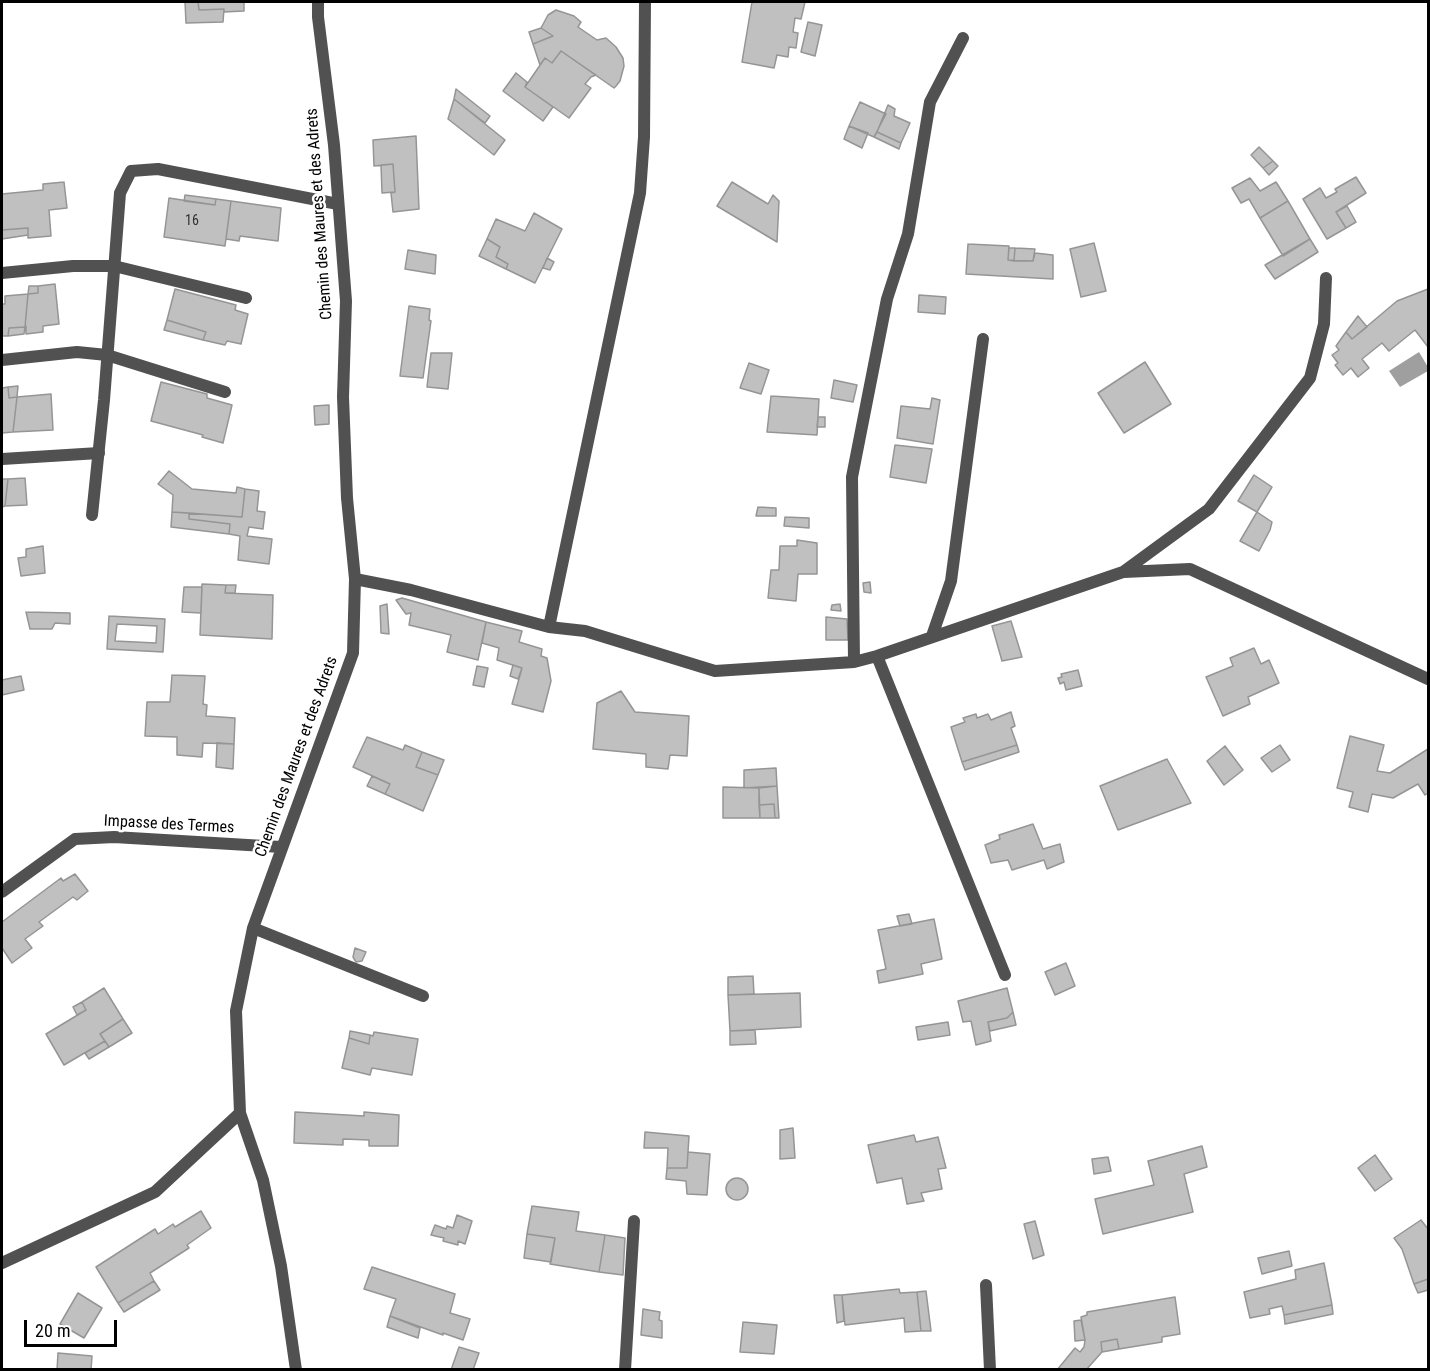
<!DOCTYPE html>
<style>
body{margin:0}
#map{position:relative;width:1430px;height:1371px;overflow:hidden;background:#fff;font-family:"Roboto Condensed",sans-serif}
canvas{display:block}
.frame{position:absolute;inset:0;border:3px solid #000;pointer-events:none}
.scale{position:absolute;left:24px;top:1320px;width:93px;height:27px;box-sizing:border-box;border:3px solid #000;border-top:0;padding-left:8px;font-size:18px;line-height:21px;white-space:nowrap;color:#000;-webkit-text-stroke:4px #fff;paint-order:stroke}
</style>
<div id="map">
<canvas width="1430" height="1371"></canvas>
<div class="frame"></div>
<div class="scale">20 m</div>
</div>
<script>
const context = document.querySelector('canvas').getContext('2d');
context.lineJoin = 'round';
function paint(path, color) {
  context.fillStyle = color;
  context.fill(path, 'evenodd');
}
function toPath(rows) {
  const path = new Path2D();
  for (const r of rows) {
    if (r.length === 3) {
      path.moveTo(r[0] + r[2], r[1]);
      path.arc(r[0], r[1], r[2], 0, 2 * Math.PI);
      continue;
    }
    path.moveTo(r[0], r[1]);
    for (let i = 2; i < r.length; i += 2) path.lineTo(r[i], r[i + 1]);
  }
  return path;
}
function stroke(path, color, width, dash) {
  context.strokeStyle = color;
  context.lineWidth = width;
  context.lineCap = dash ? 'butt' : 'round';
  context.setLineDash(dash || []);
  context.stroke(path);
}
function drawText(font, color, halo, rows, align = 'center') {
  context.font = font + ' "Roboto Condensed",sans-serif';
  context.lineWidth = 5;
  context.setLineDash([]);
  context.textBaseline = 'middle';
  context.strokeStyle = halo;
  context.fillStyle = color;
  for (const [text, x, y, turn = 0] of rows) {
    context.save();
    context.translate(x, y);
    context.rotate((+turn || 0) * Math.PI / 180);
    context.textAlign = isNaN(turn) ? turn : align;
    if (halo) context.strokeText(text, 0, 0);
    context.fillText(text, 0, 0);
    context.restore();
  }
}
paint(toPath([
 [1419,352,1428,367,1428,371,1400,387,1389,371]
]), '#9f9f9f');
const building = toPath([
 [185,2,198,2,199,10,224,9,223,22,186,23,185,2],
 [198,2,244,2,244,11,224,12,224,9,199,10,198,2],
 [752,2,805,2,801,19,795,18,793,32,798,33,796,48,789,47,788,57,777,55,774,68,742,62,752,2],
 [556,10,574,16,581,22,578,27,597,40,606,38,616,47,623,58,624,66,620,81,616,86,614,88,561,51,552,63,545,58,540,65,533,44,553,36,541,28,548,15,556,10],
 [808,22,822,25,815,56,801,52,808,22],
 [541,28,553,36,533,44,529,32,541,28],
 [561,51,596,75,591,77,585,84,591,88,569,118,525,87,545,58,552,63,561,51],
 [516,73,527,82,525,87,553,107,543,121,503,91,516,73],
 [456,89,490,116,485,123,454,99,456,89],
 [454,99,505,140,494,155,448,119,454,99],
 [860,102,886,114,874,137,849,126,860,102],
 [888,105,895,109,894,116,910,123,901,143,877,132,888,105],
 [849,126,868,133,862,148,844,139,849,126],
 [877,132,901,143,899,149,874,137,877,132],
 [416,136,419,209,393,212,391,193,395,192,393,164,374,166,373,140,416,136],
 [1259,147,1273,161,1263,168,1251,155,1259,147],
 [1273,161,1278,166,1269,175,1263,168,1273,161],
 [393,164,395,192,382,193,381,165,393,164],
 [1356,177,1366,193,1336,212,1346,228,1327,239,1303,199,1320,188,1326,198,1337,192,1335,189,1356,177],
 [1250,178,1260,191,1276,182,1288,201,1260,218,1249,199,1241,203,1232,188,1250,178],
 [64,182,67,208,49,210,51,236,28,238,28,228,2,230,2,194,43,190,43,184,64,182],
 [732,182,768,204,773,195,779,201,777,242,717,206,732,182],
 [185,195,216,199,215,205,184,201,185,195],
 [169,198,215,205,216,199,231,201,225,246,164,237,169,198],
 [231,201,281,208,278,241,240,236,239,241,226,239,231,201],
 [1288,201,1310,239,1283,256,1260,218,1288,201],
 [1347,206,1356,222,1346,228,1336,212,1347,206],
 [534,213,562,229,535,283,506,269,508,264,496,257,500,247,487,239,496,219,525,231,534,213],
 [28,228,28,235,2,239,2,230,28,228],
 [487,239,500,247,496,257,508,264,506,269,479,256,487,239],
 [1310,239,1318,252,1275,279,1265,265,1310,239],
 [1094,243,1106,291,1081,297,1070,249,1094,243],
 [968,244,1009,246,1008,260,1033,261,1035,253,1053,255,1053,279,966,274,968,244],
 [1009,248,1015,248,1014,261,1008,260,1009,248],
 [1015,248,1035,249,1033,261,1014,261,1015,248],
 [408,250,436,255,435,274,405,269,408,250],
 [547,258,554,262,550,270,543,268,547,258],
 [55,284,59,324,43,326,43,332,26,334,26,326,25,327,28,294,38,293,38,286,55,284],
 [29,286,38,286,38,293,28,294,29,286],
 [175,289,236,305,235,310,248,314,241,344,227,341,225,345,203,340,206,332,167,320,175,289],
 [1428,289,1428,347,1415,330,1389,351,1382,343,1362,359,1369,368,1358,377,1351,368,1343,375,1335,365,1338,363,1332,355,1339,350,1336,346,1346,332,1352,339,1397,301,1428,289],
 [28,294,25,327,9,328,8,336,2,336,2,304,5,304,5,296,28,294],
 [919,295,946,297,945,314,918,312,919,295],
 [409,306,430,309,429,320,431,321,423,378,400,376,409,306],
 [1358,316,1367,327,1352,339,1346,332,1358,316],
 [167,320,206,332,203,340,164,330,167,320],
 [25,327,24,334,8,336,9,328,25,327],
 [431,353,452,353,448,389,427,387,431,353],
 [1145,362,1171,404,1124,433,1098,393,1145,362],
 [749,363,769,370,761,394,740,388,749,363],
 [834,380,857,385,853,402,831,398,834,380],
 [161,382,207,394,207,398,232,405,223,443,202,437,203,435,151,421,161,382],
 [18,386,17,397,9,398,8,387,18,386],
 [8,387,9,398,17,397,13,432,2,433,2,388,8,387],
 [51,394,53,430,13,432,17,397,51,394],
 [771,396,819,399,817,435,767,432,771,396],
 [932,398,940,400,933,444,897,438,901,406,930,409,932,398],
 [329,405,329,424,315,425,314,406,329,405],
 [818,417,825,417,825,427,817,427,818,417],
 [895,445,932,449,926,483,890,477,895,445],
 [169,471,192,489,236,493,237,487,245,489,242,517,172,512,173,495,158,484,169,471],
 [1254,475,1272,487,1257,512,1238,501,1254,475],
 [25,478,27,505,5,506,8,479,25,478],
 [2,479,8,479,5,506,2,507,2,479],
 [245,489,259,491,257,511,265,512,263,529,249,527,247,536,272,539,269,564,238,560,240,536,229,534,230,524,189,519,189,513,242,517,245,489],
 [758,507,776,508,776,516,756,516,758,507],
 [172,512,189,513,189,519,230,524,229,534,171,527,172,512],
 [1257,512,1272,522,1270,530,1259,551,1240,541,1257,512],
 [785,517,809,518,809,528,784,526,785,517],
 [797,540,817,543,817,574,798,574,796,601,768,598,771,570,779,570,780,546,797,546,797,540],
 [43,546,45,573,21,576,18,558,26,557,26,549,43,546],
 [870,582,871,593,864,592,863,583,870,582],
 [202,584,226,585,225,593,273,595,272,639,200,635,202,584],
 [226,585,236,585,235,593,225,593,226,585],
 [184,587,202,587,201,613,182,612,184,587],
 [402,598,486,622,478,660,447,652,451,635,409,625,411,613,406,614,396,600,402,598],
 [387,604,389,634,381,633,380,606,387,604],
 [840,604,841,611,831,610,832,605,840,604],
 [26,612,70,613,70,624,55,623,52,629,30,629,26,612],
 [109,616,165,619,163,652,107,649,109,616],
 [117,624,157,626,156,643,115,641,117,624],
 [826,617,847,619,848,640,826,640,826,617],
 [1011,621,1022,657,1002,661,992,626,1011,621],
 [486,622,522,631,519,642,542,649,541,656,547,658,551,681,543,712,512,704,522,668,497,660,499,648,482,643,486,622],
 [1254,648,1261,664,1269,660,1279,683,1248,697,1250,704,1223,716,1206,677,1233,666,1230,658,1254,648],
 [513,665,522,668,518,679,510,676,513,665],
 [477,666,488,668,484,687,473,685,477,666],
 [1078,670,1082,686,1066,690,1064,682,1060,684,1058,678,1062,677,1061,674,1078,670],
 [172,675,205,676,203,704,207,705,206,716,235,718,234,744,203,743,202,757,177,755,177,737,145,736,147,702,170,702,172,675],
 [21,676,24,690,2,695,2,680,21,676],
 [621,691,635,712,689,716,687,756,670,755,668,769,646,767,646,754,593,749,597,703,621,691],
 [1011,712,1015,726,1011,728,1017,745,962,762,951,727,965,722,963,718,976,714,977,718,988,714,991,720,1011,712],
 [1350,736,1384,745,1377,771,1390,773,1428,749,1428,793,1425,795,1418,784,1393,798,1372,794,1368,812,1349,807,1353,792,1337,788,1350,736],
 [367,737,403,750,405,745,422,752,416,767,438,775,423,811,385,794,390,784,353,767,367,737],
 [217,743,234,744,233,769,216,767,217,743],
 [1017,745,1019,752,965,770,962,762,1017,745],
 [1280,745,1290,760,1272,772,1261,758,1280,745],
 [1225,746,1243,770,1224,785,1207,761,1225,746],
 [422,752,444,760,438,775,416,767,422,752],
 [1167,759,1191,803,1118,830,1100,786,1167,759],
 [776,768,777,786,744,788,744,770,776,768],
 [372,776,390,784,385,794,367,786,372,776],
 [777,786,779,818,775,818,774,804,759,805,759,788,777,786],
 [723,787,759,788,760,818,723,818,723,787],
 [774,804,775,818,760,818,759,805,774,804],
 [1033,824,1043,849,1060,844,1064,862,1047,869,1044,860,1012,870,1008,860,991,863,985,845,1000,839,999,835,1033,824],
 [75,874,88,891,77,900,73,897,39,922,43,926,25,939,32,948,12,963,2,948,2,922,61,878,63,881,75,874],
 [909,914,912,924,900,926,897,916,909,914],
 [934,919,942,959,921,964,923,974,879,983,877,971,886,969,878,930,934,919],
 [355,948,366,952,362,961,356,962,353,957,355,948],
 [1066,963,1075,986,1055,995,1045,972,1066,963],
 [753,976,754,994,728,995,728,977,753,976],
 [104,988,123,1019,100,1034,105,1041,64,1065,46,1034,86,1010,82,1002,104,988],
 [1007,988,1013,1012,1007,1018,988,1022,991,1041,976,1045,971,1021,963,1022,958,1001,1007,988],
 [800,993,801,1027,730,1031,728,995,800,993],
 [82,1002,86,1010,77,1015,73,1007,82,1002],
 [1013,1012,1016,1025,990,1031,988,1022,1007,1018,1013,1012],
 [123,1019,132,1033,109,1047,100,1034,123,1019],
 [948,1022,950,1035,918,1040,916,1027,948,1022],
 [755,1030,756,1044,730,1045,730,1031,755,1030],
 [350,1031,370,1035,369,1044,349,1038,350,1031],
 [374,1032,418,1039,412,1075,372,1068,370,1075,342,1068,349,1038,369,1044,370,1035,373,1036,374,1032],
 [105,1041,109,1047,89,1059,85,1053,105,1041],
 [295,1112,364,1116,364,1112,399,1115,398,1146,369,1146,369,1140,343,1139,343,1145,294,1143,295,1112],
 [793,1128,795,1158,780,1159,780,1130,793,1128],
 [645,1132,689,1136,687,1168,667,1168,668,1148,644,1148,645,1132],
 [914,1135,916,1142,938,1137,946,1168,938,1169,942,1189,921,1193,924,1201,907,1204,902,1178,877,1183,868,1145,914,1135],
 [1202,1146,1207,1167,1184,1174,1193,1212,1103,1234,1095,1199,1154,1185,1148,1161,1202,1146],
 [688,1152,710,1154,707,1195,687,1194,686,1181,666,1179,667,1168,687,1168,688,1152],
 [1375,1155,1392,1179,1375,1191,1358,1168,1375,1155],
 [1108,1157,1111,1171,1094,1174,1092,1159,1108,1157],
 [737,1189,11],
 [532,1206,579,1212,576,1231,605,1235,599,1272,550,1264,555,1238,527,1234,532,1206],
 [201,1211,211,1228,187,1245,189,1248,150,1273,154,1281,118,1303,96,1267,155,1229,158,1234,173,1224,175,1227,201,1211],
 [457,1215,472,1221,465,1244,458,1241,458,1245,443,1241,444,1238,431,1235,435,1225,446,1229,447,1226,453,1228,457,1215],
 [1421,1220,1428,1229,1428,1279,1414,1284,1402,1249,1394,1238,1421,1220],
 [1035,1221,1044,1255,1033,1259,1024,1224,1035,1221],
 [527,1234,555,1238,551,1262,524,1258,527,1234],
 [605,1235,625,1238,623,1275,599,1272,605,1235],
 [1289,1251,1292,1266,1262,1274,1258,1258,1289,1251],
 [1324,1263,1332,1305,1284,1315,1282,1306,1269,1309,1270,1314,1250,1318,1244,1292,1296,1279,1295,1270,1324,1263],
 [372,1267,455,1294,450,1313,470,1319,463,1340,443,1333,443,1335,390,1316,396,1299,364,1289,372,1267],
 [1428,1279,1428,1290,1418,1293,1414,1284,1428,1279],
 [154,1281,160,1290,124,1312,118,1303,154,1281],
 [899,1289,900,1293,917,1292,921,1331,905,1332,904,1318,845,1325,842,1295,899,1289],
 [926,1291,931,1331,921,1331,917,1292,926,1291],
 [78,1293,102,1308,84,1338,60,1324,78,1293],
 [834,1295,842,1295,844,1321,837,1323,834,1295],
 [1175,1297,1180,1334,1162,1337,1162,1342,1119,1349,1117,1339,1101,1342,1102,1352,1086,1370,1057,1370,1075,1348,1080,1352,1084,1347,1085,1340,1081,1317,1087,1315,1087,1312,1175,1297],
 [1332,1305,1333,1314,1285,1324,1284,1315,1332,1305],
 [643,1309,660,1312,659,1320,662,1321,662,1338,641,1335,643,1309],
 [390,1316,420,1328,418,1338,387,1327,390,1316],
 [1081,1320,1085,1340,1075,1341,1074,1321,1081,1320],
 [743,1322,777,1325,774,1354,740,1352,743,1322],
 [1117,1339,1119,1349,1102,1352,1101,1342,1117,1339],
 [459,1347,479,1353,473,1370,451,1370,459,1347],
 [58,1353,92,1356,91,1370,57,1370,58,1353]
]);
paint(building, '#c0c0c0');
stroke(building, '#959595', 1.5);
stroke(toPath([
 [2,273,73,266,114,266,246,298],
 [2,360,77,352,107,355,225,392],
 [2,459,99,453]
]), '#515151', 12);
stroke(toPath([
 [92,515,104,400,120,193,131,171,158,169,338,204],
 [1124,572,1190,569,1428,679],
 [355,579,411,590,549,627,585,631,715,671,854,662,877,656,1123,572,1209,509,1310,378,1324,324,1326,278],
 [549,627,640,193,644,137,645,2],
 [932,636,951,581,983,339],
 [877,656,1005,975],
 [854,662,852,477,887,299,908,234,930,102,963,38],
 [2,892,75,839,114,837,281,847],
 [253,928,423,996],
 [2,1263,155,1192,240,1113],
 [986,1285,990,1370],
 [296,1370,281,1266,263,1180,240,1113,236,1011,253,928,353,653,355,579,347,498,343,397,346,301,334,145,318,17,318,2],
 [625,1370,634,1221]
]), '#515151', 12);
drawText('14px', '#303030', null, [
 ["16",192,221]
]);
drawText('16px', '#000', '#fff', [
 ["Chemin des Maures et des Adrets",320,214,-94],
 ["Chemin des Maures et des Adrets",297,757,-70],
 ["Impasse des Termes",169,825,3]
]);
</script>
